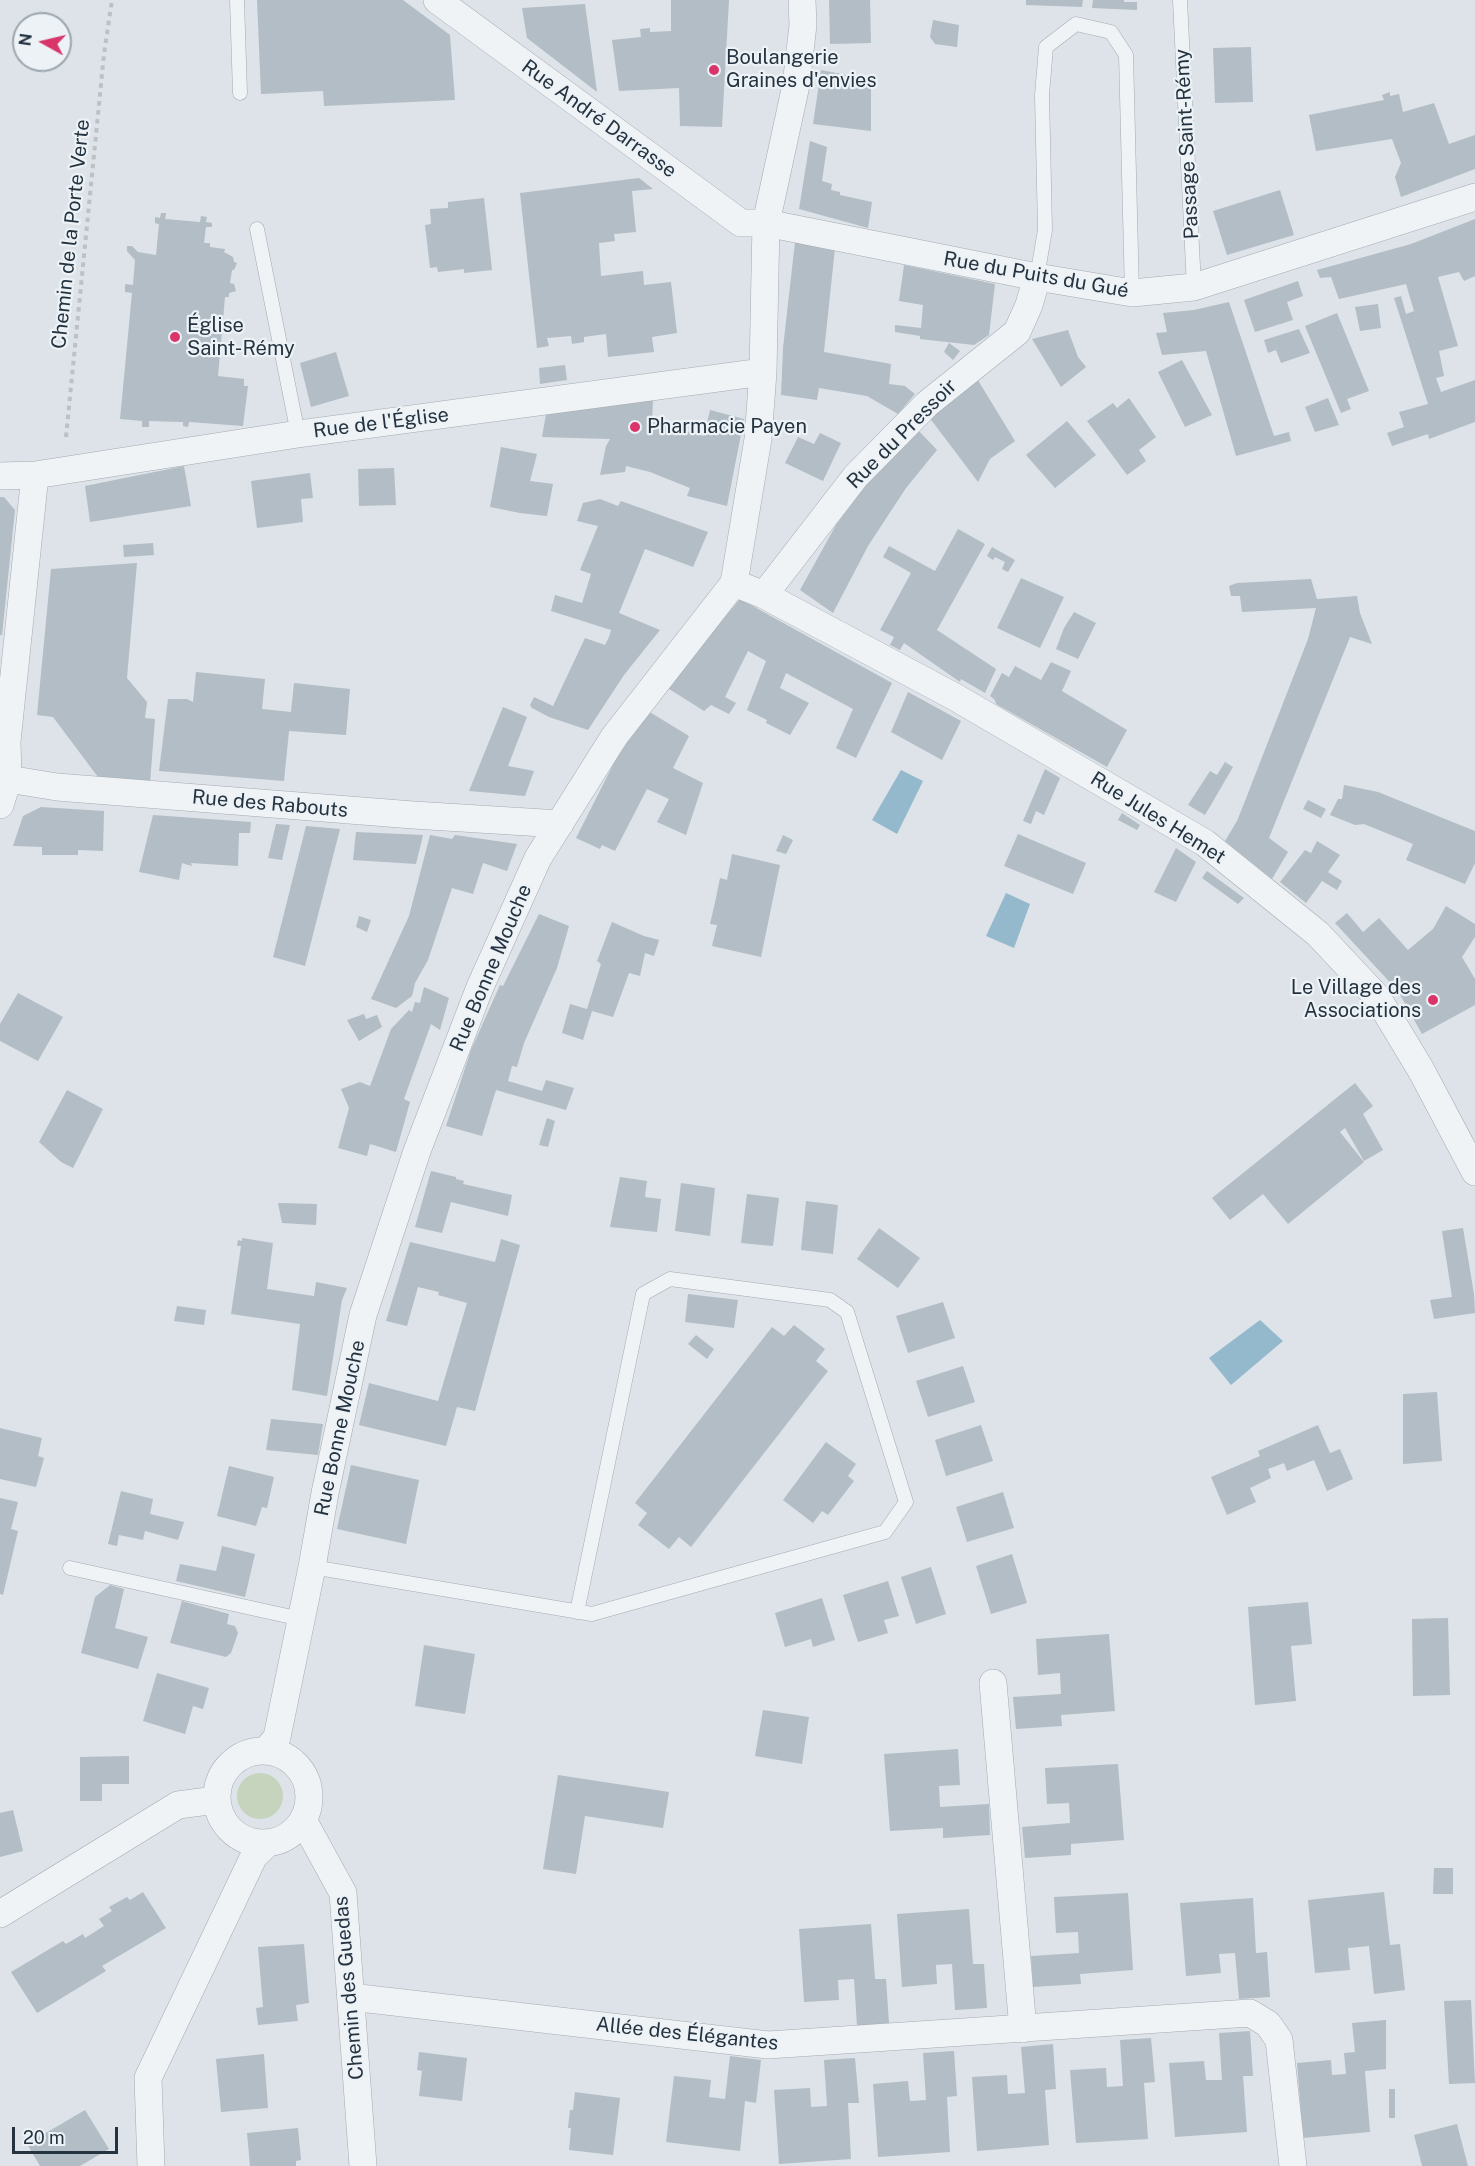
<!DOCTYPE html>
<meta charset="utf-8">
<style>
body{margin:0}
#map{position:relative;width:1475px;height:2166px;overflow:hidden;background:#dde3e8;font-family:"Public Sans",sans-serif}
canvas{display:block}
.north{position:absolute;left:12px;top:12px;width:60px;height:60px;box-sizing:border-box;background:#ecf2f6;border:2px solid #9ca6ad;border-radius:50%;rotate:278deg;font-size:16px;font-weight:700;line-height:24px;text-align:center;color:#253340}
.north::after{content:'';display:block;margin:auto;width:21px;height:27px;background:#d9356b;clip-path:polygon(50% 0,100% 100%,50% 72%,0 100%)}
.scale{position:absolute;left:12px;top:2127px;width:106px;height:27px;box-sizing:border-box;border:3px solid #253340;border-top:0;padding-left:8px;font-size:18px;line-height:21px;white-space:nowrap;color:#253340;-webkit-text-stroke:4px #ecf2f6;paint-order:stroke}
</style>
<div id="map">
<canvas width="1475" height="2166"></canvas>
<div class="north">N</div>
<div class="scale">20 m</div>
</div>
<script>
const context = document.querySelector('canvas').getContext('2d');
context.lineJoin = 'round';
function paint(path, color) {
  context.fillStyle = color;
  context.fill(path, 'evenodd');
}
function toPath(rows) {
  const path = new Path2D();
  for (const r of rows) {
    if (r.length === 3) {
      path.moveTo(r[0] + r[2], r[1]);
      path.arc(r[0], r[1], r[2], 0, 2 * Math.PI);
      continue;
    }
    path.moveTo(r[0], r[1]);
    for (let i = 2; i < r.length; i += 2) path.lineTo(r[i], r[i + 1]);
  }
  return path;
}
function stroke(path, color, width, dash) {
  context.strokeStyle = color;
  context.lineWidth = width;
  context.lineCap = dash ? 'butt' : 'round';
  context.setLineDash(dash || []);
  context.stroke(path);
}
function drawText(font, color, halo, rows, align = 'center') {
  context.font = font + ' "Public Sans",sans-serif';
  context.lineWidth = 4.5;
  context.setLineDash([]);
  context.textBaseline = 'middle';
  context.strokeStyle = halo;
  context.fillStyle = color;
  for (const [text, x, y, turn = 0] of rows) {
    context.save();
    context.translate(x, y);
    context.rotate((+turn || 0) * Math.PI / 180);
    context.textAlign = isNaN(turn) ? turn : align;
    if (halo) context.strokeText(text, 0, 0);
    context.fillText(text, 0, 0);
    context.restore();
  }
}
paint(toPath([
 [260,1796,23]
]), '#c6d3bd');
paint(toPath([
 [901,770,923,781,897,834,872,820],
 [1006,893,1030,904,1014,948,986,936],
 [1260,1320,1283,1341,1231,1385,1209,1358]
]), '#94b9cc');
paint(toPath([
 [257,0,403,0,450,35,455,100,324,106,323,91,261,94],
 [671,0,729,0,722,127,680,126,679,88,619,91,612,40,641,37,640,29,650,28,650,32,671,31],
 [829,0,870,0,871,43,830,44],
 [1026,0,1083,0,1082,7,1026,5],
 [1093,0,1124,0,1124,2,1137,2,1137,10,1092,8],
 [585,4,589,33,597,92,527,38,522,8],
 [933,20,959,25,957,47,935,44,930,37],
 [1251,47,1253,102,1215,103,1213,48],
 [821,70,871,80,871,131,813,124],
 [1390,92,1390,96,1399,94,1403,112,1434,103,1449,144,1475,135,1475,169,1401,197,1395,177,1401,163,1392,139,1316,151,1309,115,1384,100,1382,95],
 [810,141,827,147,822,181,832,184,831,190,840,192,840,195,872,202,868,228,799,209],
 [639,178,653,189,632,191,636,232,614,234,615,241,599,243,601,276,643,271,644,285,671,282,677,333,652,337,654,352,608,357,606,334,584,337,584,342,572,344,571,336,547,338,549,346,537,348,520,193],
 [1280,190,1294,235,1227,255,1213,211],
 [484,198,492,270,464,273,464,269,438,272,437,267,430,268,425,225,431,224,430,209,448,208,448,202],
 [161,213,166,213,165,219,200,222,201,216,207,217,206,222,212,223,212,227,206,227,204,243,210,243,210,247,225,249,224,252,233,257,234,262,237,263,234,270,232,270,230,283,234,284,236,291,229,293,229,297,225,297,218,376,244,379,244,386,248,386,243,426,189,422,188,427,183,426,183,422,149,421,149,427,142,427,142,421,120,419,132,293,125,292,125,284,133,285,135,260,127,251,127,246,132,246,138,252,156,255,159,224,155,223,155,217,160,218],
 [1475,219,1475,276,1464,281,1459,272,1438,277,1458,346,1439,351,1444,376,1436,378,1441,392,1475,380,1475,422,1429,439,1428,434,1392,446,1387,433,1404,427,1399,412,1428,404,1394,298,1401,296,1406,314,1414,311,1406,284,1339,299,1331,277,1320,278,1317,270,1411,244],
 [795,242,835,248,824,352,891,364,889,384,905,386,915,394,898,414,867,396,819,388,817,400,781,395,783,348],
 [904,265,995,284,989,335,974,345,920,339,920,336,895,332,895,325,921,328,923,305,899,301],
 [1298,281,1303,296,1287,302,1293,320,1255,332,1244,300],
 [1229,302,1274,436,1289,432,1291,441,1236,456,1206,351,1162,355,1156,333,1167,332,1163,313,1194,310],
 [1378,304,1381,328,1360,331,1355,307],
 [1337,313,1369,391,1347,399,1351,409,1341,413,1305,326],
 [1299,329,1310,353,1281,363,1276,350,1268,353,1264,340],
 [1068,330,1078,357,1086,367,1061,387,1032,339],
 [949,343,960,351,953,360,944,352],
 [336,352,349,396,311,407,300,363],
 [1182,360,1212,415,1185,427,1158,372],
 [565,365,567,380,540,384,539,368],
 [976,377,1015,441,990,459,978,482,929,417],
 [1129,398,1156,437,1139,450,1146,461,1127,475,1087,421,1113,403,1117,408],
 [1328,398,1339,425,1315,432,1305,407],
 [653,400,652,422,704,436,710,410,744,419,727,506,687,496,690,488,650,472,626,466,625,472,600,475,606,446,610,439,542,437,546,414],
 [1067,421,1096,455,1055,488,1026,455],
 [917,429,937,450,906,488,868,546,833,613,800,590,836,525,880,466],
 [820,433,841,443,823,481,785,463,798,437,814,444],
 [501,447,537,454,530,481,553,484,547,516,520,513,490,507],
 [184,466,191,506,90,522,85,486],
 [394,468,396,505,359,506,358,469],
 [310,473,313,498,301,499,303,522,257,528,251,481],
 [0,497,4,497,15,510,2,635,0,635],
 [600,499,618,506,621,501,708,532,693,567,645,549,619,613,660,630,624,675,588,730,549,717,532,708,530,705,534,697,553,706,585,638,605,645,609,637,611,630,551,611,555,595,582,603,591,574,580,570,598,526,577,521,583,503],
 [958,529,985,544,937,630,996,669,985,693,961,679,960,682,904,643,900,650,890,645,894,637,880,630,911,573,883,557,889,546,935,571],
 [153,543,154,555,124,557,123,545],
 [992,547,1015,560,1008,572,1002,569,1005,562,995,557,993,560,987,556],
 [137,563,127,678,147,702,145,718,155,719,150,783,98,777,53,717,37,715,51,569],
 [1021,578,1064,597,1040,648,997,628],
 [1311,579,1317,599,1357,596,1360,613,1372,644,1350,637,1344,652,1269,838,1288,852,1272,879,1225,841,1237,821,1245,801,1308,639,1316,608,1242,612,1240,596,1231,596,1229,586,1237,583],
 [740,599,892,683,856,758,836,748,853,709,786,673,780,688,809,703,790,735,766,723,767,720,747,710,766,661,748,651,725,697,736,703,729,714,711,705,704,711,666,687],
 [1074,612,1096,623,1078,659,1056,649,1064,628],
 [1051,662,1071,671,1062,691,1127,730,1107,767,996,704,995,700,990,696,1002,673,1009,677,1015,666,1041,680],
 [196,672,265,679,262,709,291,712,294,683,350,689,346,735,289,731,284,781,159,771,168,699,187,699,193,702],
 [908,692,961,721,942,760,891,732],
 [503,707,527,717,508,766,534,771,525,796,469,791],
 [648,711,689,736,673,768,703,783,686,835,657,822,669,799,647,789,615,851,602,845,600,849,576,838,615,761],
 [1225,762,1233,767,1205,815,1188,805,1210,771,1217,775],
 [1045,769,1060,778,1044,815,1036,811,1031,824,1023,821],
 [1344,785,1378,792,1475,831,1475,863,1465,884,1406,860,1413,844,1364,824,1355,825,1330,815,1338,799,1342,799],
 [1308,800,1326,809,1321,818,1303,809],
 [41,807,104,811,103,851,78,850,78,855,42,855,42,847,13,846,23,816],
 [1122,813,1140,825,1137,830,1118,820],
 [153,815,251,822,250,833,239,833,238,866,191,863,192,866,182,863,179,880,139,872],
 [276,824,290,825,282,860,268,858],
 [306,826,340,829,305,966,273,957],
 [356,832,423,835,416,864,353,860],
 [1018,834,1086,863,1073,894,1004,866],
 [430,835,452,839,455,835,517,844,507,871,483,863,473,894,452,888,428,960,415,983,412,996,396,1008,371,999,409,916],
 [783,835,793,840,786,854,776,851],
 [1317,841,1340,855,1328,872,1342,881,1337,890,1322,881,1306,903,1280,882,1305,850,1311,853],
 [1176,848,1196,862,1176,902,1154,892],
 [732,854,780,865,761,957,712,946,717,925,710,924,716,898,720,878,727,880],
 [1207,871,1244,898,1238,904,1202,878],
 [1446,906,1475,924,1475,937,1462,957,1475,979,1475,1005,1422,1034,1398,991,1335,923,1347,913,1363,932,1379,918,1408,950,1433,929],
 [539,914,569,926,557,968,524,1043,517,1067,512,1066,508,1081,542,1091,546,1080,574,1088,566,1110,496,1090,482,1136,446,1126,471,1050,500,985,503,986],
 [359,916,371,920,367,932,356,927],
 [612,922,644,936,659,940,654,956,645,953,640,976,629,973,613,1017,592,1011,583,1040,562,1033,570,1004,587,1009,601,964,597,961],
 [424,987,449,998,440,1030,431,1024,404,1099,410,1102,396,1152,370,1144,367,1156,338,1148,349,1108,341,1089,360,1082,370,1086,391,1029,409,1010,412,1012,415,1002,420,1003],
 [18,993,63,1017,38,1061,0,1041,0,1024],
 [364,1014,366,1019,377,1015,382,1027,359,1041,347,1020],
 [1355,1083,1373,1106,1363,1114,1383,1150,1364,1161,1345,1128,1340,1132,1364,1162,1288,1224,1263,1194,1230,1220,1212,1198],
 [67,1090,103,1109,73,1168,61,1162,39,1142],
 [547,1118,555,1121,548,1147,539,1145],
 [431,1171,456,1177,456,1179,464,1181,463,1184,512,1195,508,1216,451,1202,442,1233,415,1227],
 [620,1177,647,1181,645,1197,661,1199,657,1232,610,1227],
 [681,1183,715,1188,710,1236,675,1231],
 [747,1194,779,1198,773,1246,741,1243],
 [806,1201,838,1205,833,1254,801,1250],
 [278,1203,317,1204,316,1225,282,1223],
 [879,1228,920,1258,898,1288,857,1259],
 [1463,1228,1474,1294,1475,1313,1434,1319,1430,1300,1452,1297,1442,1231],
 [242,1238,273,1243,267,1289,314,1296,316,1282,347,1288,342,1300,327,1396,292,1390,300,1324,231,1314,241,1246,237,1246,238,1240,242,1241],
 [501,1239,520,1245,475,1411,457,1407,446,1446,359,1425,369,1383,438,1401,467,1303,438,1295,439,1292,418,1287,407,1326,386,1321,410,1242,495,1262],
 [688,1294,738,1300,734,1328,685,1322],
 [943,1302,955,1338,908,1353,896,1316],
 [177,1306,206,1310,204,1325,174,1321],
 [794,1325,825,1349,816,1361,828,1371,691,1547,679,1537,669,1549,638,1525,647,1513,635,1503,772,1327,784,1336],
 [696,1335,714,1349,707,1359,688,1344],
 [963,1366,975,1402,928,1417,916,1381],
 [1437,1392,1442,1461,1403,1464,1403,1394],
 [271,1419,323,1424,318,1455,266,1450],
 [981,1425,993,1461,946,1476,935,1440],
 [1318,1425,1330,1453,1340,1449,1353,1479,1327,1491,1314,1460,1287,1471,1284,1463,1268,1469,1271,1478,1250,1488,1256,1502,1227,1515,1211,1477,1260,1456,1258,1451],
 [0,1428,42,1438,38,1456,44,1458,36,1487,0,1479],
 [826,1442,856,1464,848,1476,854,1481,828,1515,822,1511,813,1523,783,1500],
 [351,1465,419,1480,406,1544,337,1529],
 [229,1466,274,1477,267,1508,262,1507,256,1526,217,1516],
 [121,1491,153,1499,150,1514,184,1522,178,1540,145,1531,143,1540,119,1535,117,1546,108,1544],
 [1003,1492,1014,1528,967,1542,956,1507],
 [0,1498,18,1502,11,1529,18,1531,3,1595,0,1594],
 [222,1546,255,1554,245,1597,176,1581,180,1564,216,1571],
 [1012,1554,1027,1603,991,1614,976,1566],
 [931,1567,946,1614,916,1624,901,1577],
 [888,1581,899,1616,884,1620,888,1633,858,1642,843,1595],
 [110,1585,124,1589,115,1628,148,1637,138,1669,81,1653,95,1597],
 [822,1598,835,1640,813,1647,811,1639,785,1647,775,1613],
 [182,1601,229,1614,227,1624,235,1626,238,1633,231,1653,226,1657,170,1643],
 [1308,1602,1312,1644,1291,1646,1296,1701,1255,1705,1248,1607],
 [1448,1618,1450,1695,1413,1696,1412,1619],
 [1109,1634,1115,1711,1061,1715,1062,1726,1016,1729,1013,1697,1061,1694,1060,1673,1038,1675,1036,1639],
 [424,1645,475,1654,465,1714,415,1706],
 [157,1673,209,1688,203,1709,193,1706,185,1734,143,1721],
 [763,1710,809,1717,802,1764,755,1756],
 [958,1749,960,1785,939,1786,940,1807,989,1804,990,1835,943,1838,943,1828,890,1831,884,1754],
 [129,1756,129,1784,102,1784,102,1801,80,1801,80,1757],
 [1118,1764,1124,1840,1071,1844,1071,1855,1025,1858,1022,1827,1070,1823,1069,1803,1047,1804,1045,1768],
 [558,1775,669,1792,663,1828,585,1816,576,1874,543,1869],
 [13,1810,23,1851,0,1857,0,1813],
 [1434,1868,1453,1868,1453,1894,1433,1894],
 [143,1892,166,1928,102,1966,106,1971,37,2013,11,1972,63,1941,66,1944,83,1934,85,1938,104,1926,99,1919,112,1911,109,1907,127,1897,130,1900],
 [1384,1892,1390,1945,1400,1944,1405,1990,1374,1994,1369,1946,1348,1948,1350,1970,1315,1973,1308,1900],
 [1128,1893,1133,1970,1080,1974,1081,1984,1033,1987,1031,1956,1079,1953,1078,1932,1056,1933,1054,1897],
 [1253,1898,1256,1953,1267,1952,1270,1997,1239,1999,1235,1953,1219,1954,1221,1973,1186,1976,1180,1903],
 [969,1909,973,1964,984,1964,987,2008,955,2010,952,1964,936,1965,937,1984,902,1987,897,1914],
 [871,1924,875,1979,886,1979,889,2023,857,2026,854,1979,838,1980,839,2000,804,2002,799,1929],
 [304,1944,309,2003,296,2005,298,2021,258,2025,256,2008,263,2007,258,1947],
 [1471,2000,1475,2083,1449,2084,1444,2001],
 [1386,2020,1386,2069,1365,2071,1370,2132,1303,2138,1297,2063,1331,2060,1332,2075,1346,2074,1344,2053,1355,2052,1352,2023],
 [1250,2031,1253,2076,1243,2076,1247,2132,1175,2137,1169,2063,1204,2061,1206,2080,1222,2080,1219,2033],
 [1151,2038,1155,2082,1144,2083,1148,2139,1076,2143,1070,2070,1106,2068,1107,2087,1123,2086,1120,2040],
 [1053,2044,1056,2089,1045,2090,1049,2145,977,2151,972,2077,1007,2075,1008,2094,1025,2093,1021,2047],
 [954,2051,957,2096,947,2097,950,2152,878,2157,873,2084,908,2081,910,2101,926,2100,923,2053],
 [419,2052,467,2058,462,2101,419,2096,422,2071,417,2070],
 [264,2054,268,2108,221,2112,216,2059],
 [730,2056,761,2060,756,2103,745,2101,740,2151,666,2142,674,2076,711,2080,709,2097,725,2099],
 [855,2058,859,2103,848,2103,851,2159,779,2164,774,2090,810,2088,811,2107,827,2106,824,2060],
 [1389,2089,1395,2089,1395,2118,1389,2118],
 [575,2092,620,2098,613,2155,569,2150,571,2128,568,2128,570,2110,573,2110],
 [85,2110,109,2149,80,2166,40,2166,27,2144],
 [1457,2124,1468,2166,1422,2166,1414,2135],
 [298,2128,301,2160,296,2161,296,2166,250,2166,247,2133]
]), '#b3bdc5');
const lane = toPath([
 [237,0,240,93],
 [1180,0,1194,287],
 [257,229,298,434],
 [1037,277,1045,230,1042,95,1046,47,1076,24,1111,32,1126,55,1132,293],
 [312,1567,592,1614,885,1532,906,1502,847,1312,830,1300,670,1279,643,1294,577,1612],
 [70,1568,301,1619]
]);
const street = toPath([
 [437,0,741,223,766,223,1037,277,1132,293,1194,287,1475,197],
 [0,476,35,475,298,434,763,372],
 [734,583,764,595,955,697,1205,843,1318,934,1377,997,1421,1070,1475,1172],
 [764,595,856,476,927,404,1017,332,1029,305,1037,277],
 [8,779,57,787,413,815,560,824],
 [0,805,8,779,7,741,35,475],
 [993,1683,1023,2029],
 [266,1751,277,1737,312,1567,325,1493,363,1315,417,1151,480,987,538,858,614,737,734,583,758,439,763,372,766,223,796,85,803,25,802,0],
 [263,1797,46],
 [303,1820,343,1893,363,2166],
 [0,1914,178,1805,216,1800],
 [351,1997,768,2045,1250,2013,1268,2024,1279,2040,1293,2166],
 [151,2166,148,2078,254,1856,268,1843]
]);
stroke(lane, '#a2abb2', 15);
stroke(street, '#a2abb2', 28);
stroke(toPath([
 [66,437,104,54,112,0]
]), '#bbc1c7', 4, [4.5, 4.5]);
stroke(lane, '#f0f3f6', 14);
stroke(street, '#f0f3f6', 27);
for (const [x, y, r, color] of [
 [714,70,6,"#d9356b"],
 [175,337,6,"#d9356b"],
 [635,427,6,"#d9356b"],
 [1433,1000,6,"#d9356b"]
]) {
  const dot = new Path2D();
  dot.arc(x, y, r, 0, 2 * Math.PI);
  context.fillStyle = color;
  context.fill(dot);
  stroke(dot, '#ecf2f6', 2);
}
drawText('20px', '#253340', '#ecf2f6', [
 ["Boulangerie",726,58],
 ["Graines d'envies",726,81],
 ["Église",187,326],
 ["Saint-Rémy",187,349],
 ["Pharmacie Payen",647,427],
 ["Le Village des",1421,988,"right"],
 ["Associations",1421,1011,"right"]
], 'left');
drawText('20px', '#253340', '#ecf2f6', [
 ["Rue André Darrasse",599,119,36],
 ["Passage Saint-Rémy",1187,144,-93],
 ["Chemin de la Porte Verte",71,234,-84],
 ["Rue du Puits du Gué",1036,275,10],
 ["Rue de l'Église",381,423,-7],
 ["Rue du Pressoir",902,434,-45],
 ["Rue des Rabouts",270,804,5],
 ["Rue Jules Hemet",1158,818,32],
 ["Rue Bonne Mouche",491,968,-67],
 ["Rue Bonne Mouche",340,1428,-78],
 ["Chemin des Guedas",349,1988,-95],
 ["Allée des Élégantes",687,2034,6]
]);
</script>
